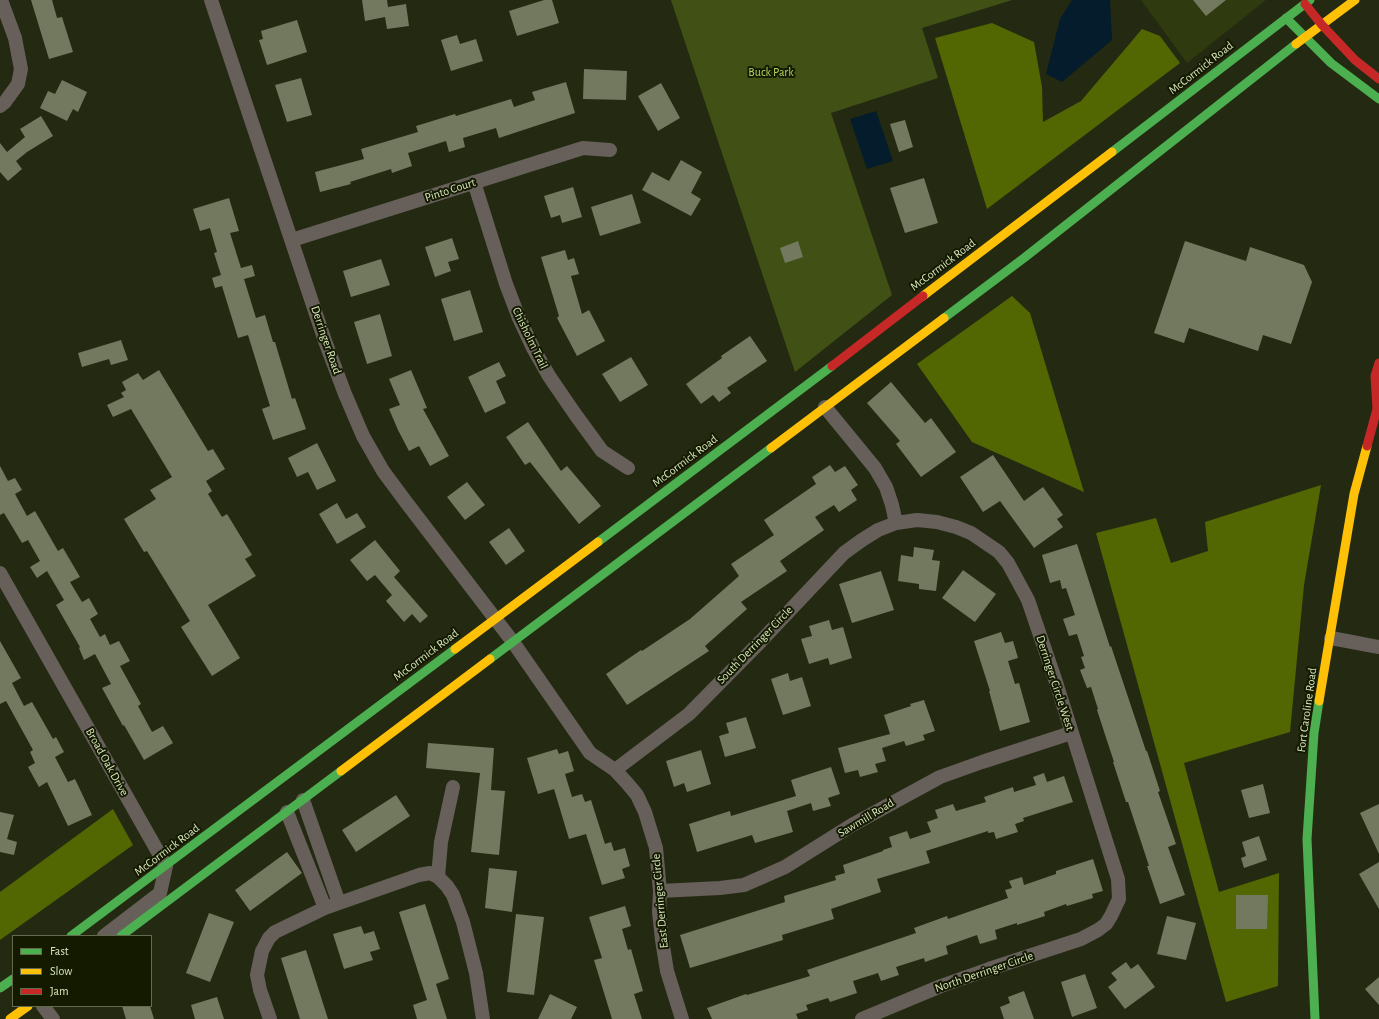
<!DOCTYPE html>
<style>
body{margin:0}
#map{position:relative;width:1379px;height:1019px;overflow:hidden;background:#242a12;font-family:"Alegreya Sans",sans-serif}
canvas{display:block}
.legend{position:absolute;left:12px;top:935px;width:140px;height:72px;box-sizing:border-box;background:#131a00;border:1px solid #626c4c;margin:0;padding:5px 7px;list-style:none;font-size:12px;color:#d9e6be}
.legend li{display:flex;align-items:center;gap:8px;height:20px}
.legend b{width:20px;border:1px solid #626c4c}
</style>
<div id="map">
<canvas width="1379" height="1019"></canvas>
<ul class="legend">
<li><b style="height:5px;background:#4caf50"></b>Fast</li>
<li><b style="height:5px;background:#ffc107"></b>Slow</li>
<li><b style="height:5px;background:#c62828"></b>Jam</li>
</ul>
</div>
<script>
const context = document.querySelector('canvas').getContext('2d');
context.lineJoin = 'round';
function paint(path, color) {
  context.fillStyle = color;
  context.fill(path, 'evenodd');
}
function toPath(rows) {
  const path = new Path2D();
  for (const r of rows) {
    path.moveTo(r[0], r[1]);
    for (let i = 2; i < r.length; i += 2) path.lineTo(r[i], r[i + 1]);
  }
  return path;
}
function stroke(path, color, width, dash) {
  context.strokeStyle = color;
  context.lineWidth = width;
  context.lineCap = dash ? 'butt' : 'round';
  context.setLineDash(dash || []);
  context.stroke(path);
}
function drawText(font, color, halo, rows, align = 'center') {
  context.font = font + ' "Alegreya Sans",sans-serif';
  context.lineWidth = 4;
  context.setLineDash([]);
  context.textBaseline = 'middle';
  context.strokeStyle = halo;
  context.fillStyle = color;
  for (const [text, x, y, turn = 0] of rows) {
    context.save();
    context.translate(x, y);
    context.rotate((+turn || 0) * Math.PI / 180);
    context.textAlign = isNaN(turn) ? turn : align;
    if (halo) context.strokeText(text, 0, 0);
    context.fillText(text, 0, 0);
    context.restore();
  }
}
paint(toPath([
 [1141,0,1266,0,1187,63]
]), '#2f3a0e');
paint(toPath([
 [671,0,1012,0,922,28,938,78,831,113,892,295,795,372]
]), '#415115');
paint(toPath([
 [992,23,1034,42,1042,87,1043,122,1081,101,1142,29,1160,36,1180,63,987,209,935,38],
 [1012,296,1030,313,1084,492,972,442,917,364],
 [1321,485,1304,585,1290,732,1184,763,1219,892,1279,873,1278,986,1226,1002,1096,533,1156,518,1171,563,1208,551,1205,522],
 [113,809,133,845,0,940,0,892]
]), '#526602');
paint(toPath([
 [1072,0,1110,0,1112,40,1062,82,1046,74,1060,19],
 [876,111,893,161,867,169,850,119]
]), '#041c2b');
paint(toPath([
 [31,0,52,0,57,18,62,17,73,52,49,59],
 [362,0,387,0,388,7,406,4,409,26,387,29,385,17,365,21],
 [544,0,552,0,559,23,517,36,509,11],
 [1193,0,1226,0,1206,16],
 [297,20,307,52,267,65,259,40,263,39,261,31],
 [457,35,460,44,476,39,483,61,451,71,441,40],
 [584,69,627,71,626,100,583,99],
 [301,78,312,115,287,122,275,85],
 [62,80,87,92,78,112,73,109,67,121,40,108,48,91,55,94],
 [566,82,575,113,499,138,496,128,463,138,465,147,449,152,446,141,408,153,412,166,392,173,391,169,350,182,351,184,320,192,315,172,364,159,361,149,418,132,416,126,455,114,456,116,511,99,514,107,535,100,532,92],
 [661,83,680,118,658,131,638,96],
 [41,116,53,136,27,152,16,161,22,169,8,181,0,172,0,143,7,152,25,137,20,129],
 [905,120,913,147,899,152,890,124],
 [681,160,702,172,691,193,701,199,691,216,642,190,652,172,669,181],
 [924,178,938,223,905,233,890,188],
 [573,187,582,217,562,223,560,215,551,218,544,196],
 [632,194,641,223,600,236,591,207],
 [229,198,239,231,230,233,241,268,252,265,255,276,244,279,256,318,265,315,273,342,275,342,292,399,295,398,306,429,273,440,262,409,270,406,248,335,238,338,222,286,215,288,212,278,221,275,214,253,217,252,210,228,200,231,193,209],
 [452,238,459,259,448,262,451,271,435,277,425,247],
 [798,241,803,257,785,263,780,248],
 [1185,241,1246,261,1250,247,1304,265,1312,282,1291,344,1263,335,1258,351,1189,328,1184,343,1154,333],
 [565,250,568,260,574,258,579,274,571,276,582,314,589,310,605,341,577,356,557,318,559,316,541,257],
 [381,259,390,285,351,297,343,271],
 [470,290,483,332,454,341,441,299],
 [380,314,392,356,367,364,354,322],
 [750,336,767,361,727,388,731,393,719,402,713,395,701,404,686,384,722,358,721,356],
 [121,340,128,360,111,365,109,359,82,367,78,353],
 [631,357,648,385,620,402,602,374],
 [499,362,506,376,496,381,506,403,485,413,468,377],
 [159,370,208,451,213,449,225,469,206,481,212,491,208,494,222,517,227,514,252,555,245,559,256,576,208,605,240,658,212,676,181,627,190,621,147,551,144,552,124,519,156,499,150,490,172,477,131,409,113,417,107,405,124,397,121,393,126,390,122,382,138,373,143,380],
 [411,370,427,408,423,409,449,456,430,466,419,446,409,451,398,430,389,409,400,405,389,379],
 [891,382,925,423,931,418,956,452,921,477,896,444,900,441,867,403],
 [528,422,561,471,567,466,601,506,579,524,530,462,525,465,506,437],
 [317,443,336,481,317,490,308,472,297,477,288,458],
 [993,455,1024,501,1043,487,1063,515,1057,519,1063,527,1034,548,1000,501,983,512,960,477],
 [830,465,835,472,845,466,858,485,851,490,857,500,839,512,834,505,815,517,824,530,780,561,787,571,741,602,747,609,705,646,709,651,627,705,606,674,641,650,642,651,690,619,739,576,731,564,774,535,764,520,816,484,812,477],
 [0,466,8,481,15,478,22,490,15,494,27,516,35,511,58,551,63,548,80,577,70,582,82,602,89,598,98,614,90,619,100,637,105,634,110,645,119,641,130,661,120,666,141,704,138,706,152,732,163,726,173,743,144,760,124,725,123,726,102,688,111,684,95,654,84,660,79,648,80,647,56,605,64,600,47,571,37,578,30,567,40,561,28,540,22,543,4,513,0,515],
 [467,482,485,505,465,520,447,497],
 [337,503,346,519,357,513,366,527,337,544,319,514],
 [509,528,525,551,506,565,489,542],
 [375,540,400,571,394,577,428,616,420,623,412,614,404,622,386,601,392,595,375,575,367,581,350,560],
 [1077,544,1110,647,1111,646,1146,751,1147,751,1160,791,1158,792,1176,844,1168,847,1185,895,1160,904,1147,866,1149,866,1128,802,1126,802,1113,762,1114,762,1097,710,1098,709,1091,687,1087,688,1080,670,1085,668,1081,657,1084,656,1077,634,1069,636,1063,619,1075,615,1066,588,1062,589,1060,580,1050,583,1042,555],
 [914,547,934,550,932,560,940,561,936,591,919,589,919,584,898,581,901,555,913,557],
 [963,570,996,594,975,622,942,598],
 [881,571,894,610,852,623,839,584],
 [829,620,832,630,843,627,852,658,830,665,828,658,809,664,801,639,812,636,809,626],
 [1001,632,1005,643,1013,641,1018,658,1008,661,1015,684,1019,683,1030,722,1000,731,989,691,990,691,974,641],
 [0,641,21,678,12,683,24,706,32,702,53,739,56,737,64,752,55,757,68,782,75,779,92,815,68,826,47,782,39,787,28,767,35,763,30,752,33,750,6,701,0,704],
 [788,673,790,681,802,677,811,706,783,715,771,679],
 [924,700,935,731,923,735,925,740,906,746,904,741,882,748,886,761,875,764,878,772,860,777,858,770,845,773,838,748,890,734,884,715,911,706,910,704],
 [746,717,756,748,725,757,719,736,729,733,726,723],
 [428,743,494,748,491,790,505,791,499,855,471,852,480,773,426,768],
 [557,749,559,754,568,751,574,771,565,774,572,797,582,794,585,802,591,800,605,844,611,842,614,851,625,848,630,866,622,869,625,878,602,885,586,834,569,839,554,789,538,794,527,758],
 [701,750,711,784,687,792,684,783,674,787,666,761],
 [831,767,840,794,828,798,831,806,813,811,811,803,787,811,793,832,755,843,752,835,697,852,689,824,730,811,731,816,796,796,791,780],
 [1044,773,1047,782,1064,776,1073,802,1023,818,1024,821,1015,824,1018,832,996,839,994,832,988,833,988,831,926,851,930,863,877,879,881,892,831,909,834,919,782,935,783,940,690,968,680,935,785,902,784,896,836,880,835,876,845,873,843,865,883,851,883,850,892,847,889,837,907,831,910,839,931,832,927,822,938,818,935,810,953,804,956,811,986,802,984,797,1013,787,1014,792,1036,785,1033,777],
 [1263,784,1270,813,1249,818,1241,790],
 [396,795,410,816,356,852,342,830],
 [1379,804,1379,854,1360,813],
 [0,812,14,815,7,839,17,842,14,855,0,852],
 [1259,836,1267,860,1244,868,1241,858,1246,856,1242,842],
 [287,852,302,873,250,911,235,890],
 [1093,859,1103,891,1092,894,1093,898,1067,906,1066,904,1044,912,1045,916,1017,925,1017,923,995,930,997,939,980,944,977,935,946,946,948,954,925,962,924,958,896,967,899,975,881,981,878,973,853,981,857,993,830,1002,828,998,806,1005,808,1010,796,1014,798,1019,712,1019,707,1008,746,994,747,995,810,976,807,970,916,933,914,928,947,916,948,919,1008,898,1005,890,1012,888,1009,881,1022,877,1024,885,1056,874,1056,871],
 [1379,862,1379,909,1359,874],
 [489,868,517,871,512,912,485,908],
 [1236,895,1268,895,1267,929,1236,929],
 [425,904,449,979,436,984,447,1019,417,1019,413,1005,427,1000,399,912],
 [625,906,631,926,622,929,628,950,631,949,643,991,634,994,642,1019,612,1019,594,960,602,958,589,917],
 [209,913,234,922,210,982,186,973],
 [516,914,544,917,534,995,507,992],
 [1167,916,1196,923,1186,960,1157,954],
 [361,926,364,934,374,931,380,949,370,952,373,960,344,969,333,934],
 [306,950,328,1019,300,1019,281,958],
 [1126,962,1131,969,1138,964,1155,987,1125,1009,1108,987,1117,980,1111,973],
 [1085,974,1097,1008,1072,1017,1061,982],
 [1379,977,1379,1005,1365,989],
 [1024,991,1034,1019,1004,1019,1000,1007,1010,1003,1008,997],
 [550,994,577,1007,571,1019,538,1019],
 [217,997,224,1019,195,1019,191,1005],
 [122,1006,150,1006,154,1019,126,1019]
]), '#72795f');
stroke(toPath([
 [211,0,325,341,345,394,363,436,383,471,406,502,513,642,590,753,615,770,627,783,637,795,645,812,656,848,660,891,659,912,662,940,667,971,682,1019],
 [0,106,5,102,18,84,21,69,15,38,1,0],
 [474,182,506,284,519,318,533,348,549,376,575,414,602,451,628,468],
 [292,240,583,148,610,150],
 [825,407,875,468,886,487,892,505,896,523],
 [0,573,166,866,160,893,104,936],
 [1331,638,1379,647],
 [615,770,689,714,761,641,844,553,862,540,878,530,896,523,917,520,937,522,956,527,971,533,999,552,1008,563,1028,600,1055,679,1118,879,1119,899,1111,916,1106,924,1098,930,1081,939,989,969,941,986,862,1019],
 [303,800,339,903],
 [287,812,325,908],
 [438,877,441,842,453,787],
 [660,891,720,888,744,885,785,867,852,825,940,777,982,762,1071,733],
 [43,1006,53,1019],
 [270,1019,260,990,257,975,262,951,269,938,275,932,325,908,419,875,430,873,438,877,447,886,453,895,463,922,476,973,483,1019]
]), '#665f5a', 14);
stroke(toPath([
 [1286,18,1331,63,1379,99],
 [1112,152,1310,0],
 [944,318,1024,258,1296,44],
 [598,542,832,366],
 [490,659,771,448],
 [71,936,455,649],
 [121,936,341,771],
 [0,988,13,979],
 [1315,1019,1307,839,1314,733,1319,701]
]), '#4caf50', 9);
stroke(toPath([
 [1296,44,1355,0],
 [923,296,1112,152],
 [771,448,944,318],
 [455,649,598,542],
 [1319,701,1354,494,1367,446],
 [341,771,490,659],
 [10,1019,28,1006]
]), '#ffc107', 9);
stroke(toPath([
 [1305,4,1322,25,1355,60,1379,79],
 [832,366,923,296],
 [1367,446,1377,409,1375,376,1379,363]
]), '#c62828', 9);
drawText('12px', '#d9e6be', '#131a00', [
 ["McCormick Road",1201,68,-38],
 ["Pinto Court",450,190,-18],
 ["McCormick Road",943,265,-37],
 ["Chisholm Trail",530,338,64],
 ["Derringer Road",326,340,71],
 ["McCormick Road",685,461,-37],
 ["South Derringer Circle",755,645,-46],
 ["McCormick Road",426,655,-37],
 ["Derringer Circle West",1055,683,72],
 ["Fort Caroline Road",1307,710,-82],
 ["Broad Oak Drive",107,762,61],
 ["Sawmill Road",866,818,-31],
 ["McCormick Road",167,850,-37],
 ["East Derringer Circle",660,901,-95],
 ["North Derringer Circle",984,972,-19]
]);
drawText('12px', '#b5d65c', '#131a00', [
 ["Buck Park",771,72]
]);
</script>
